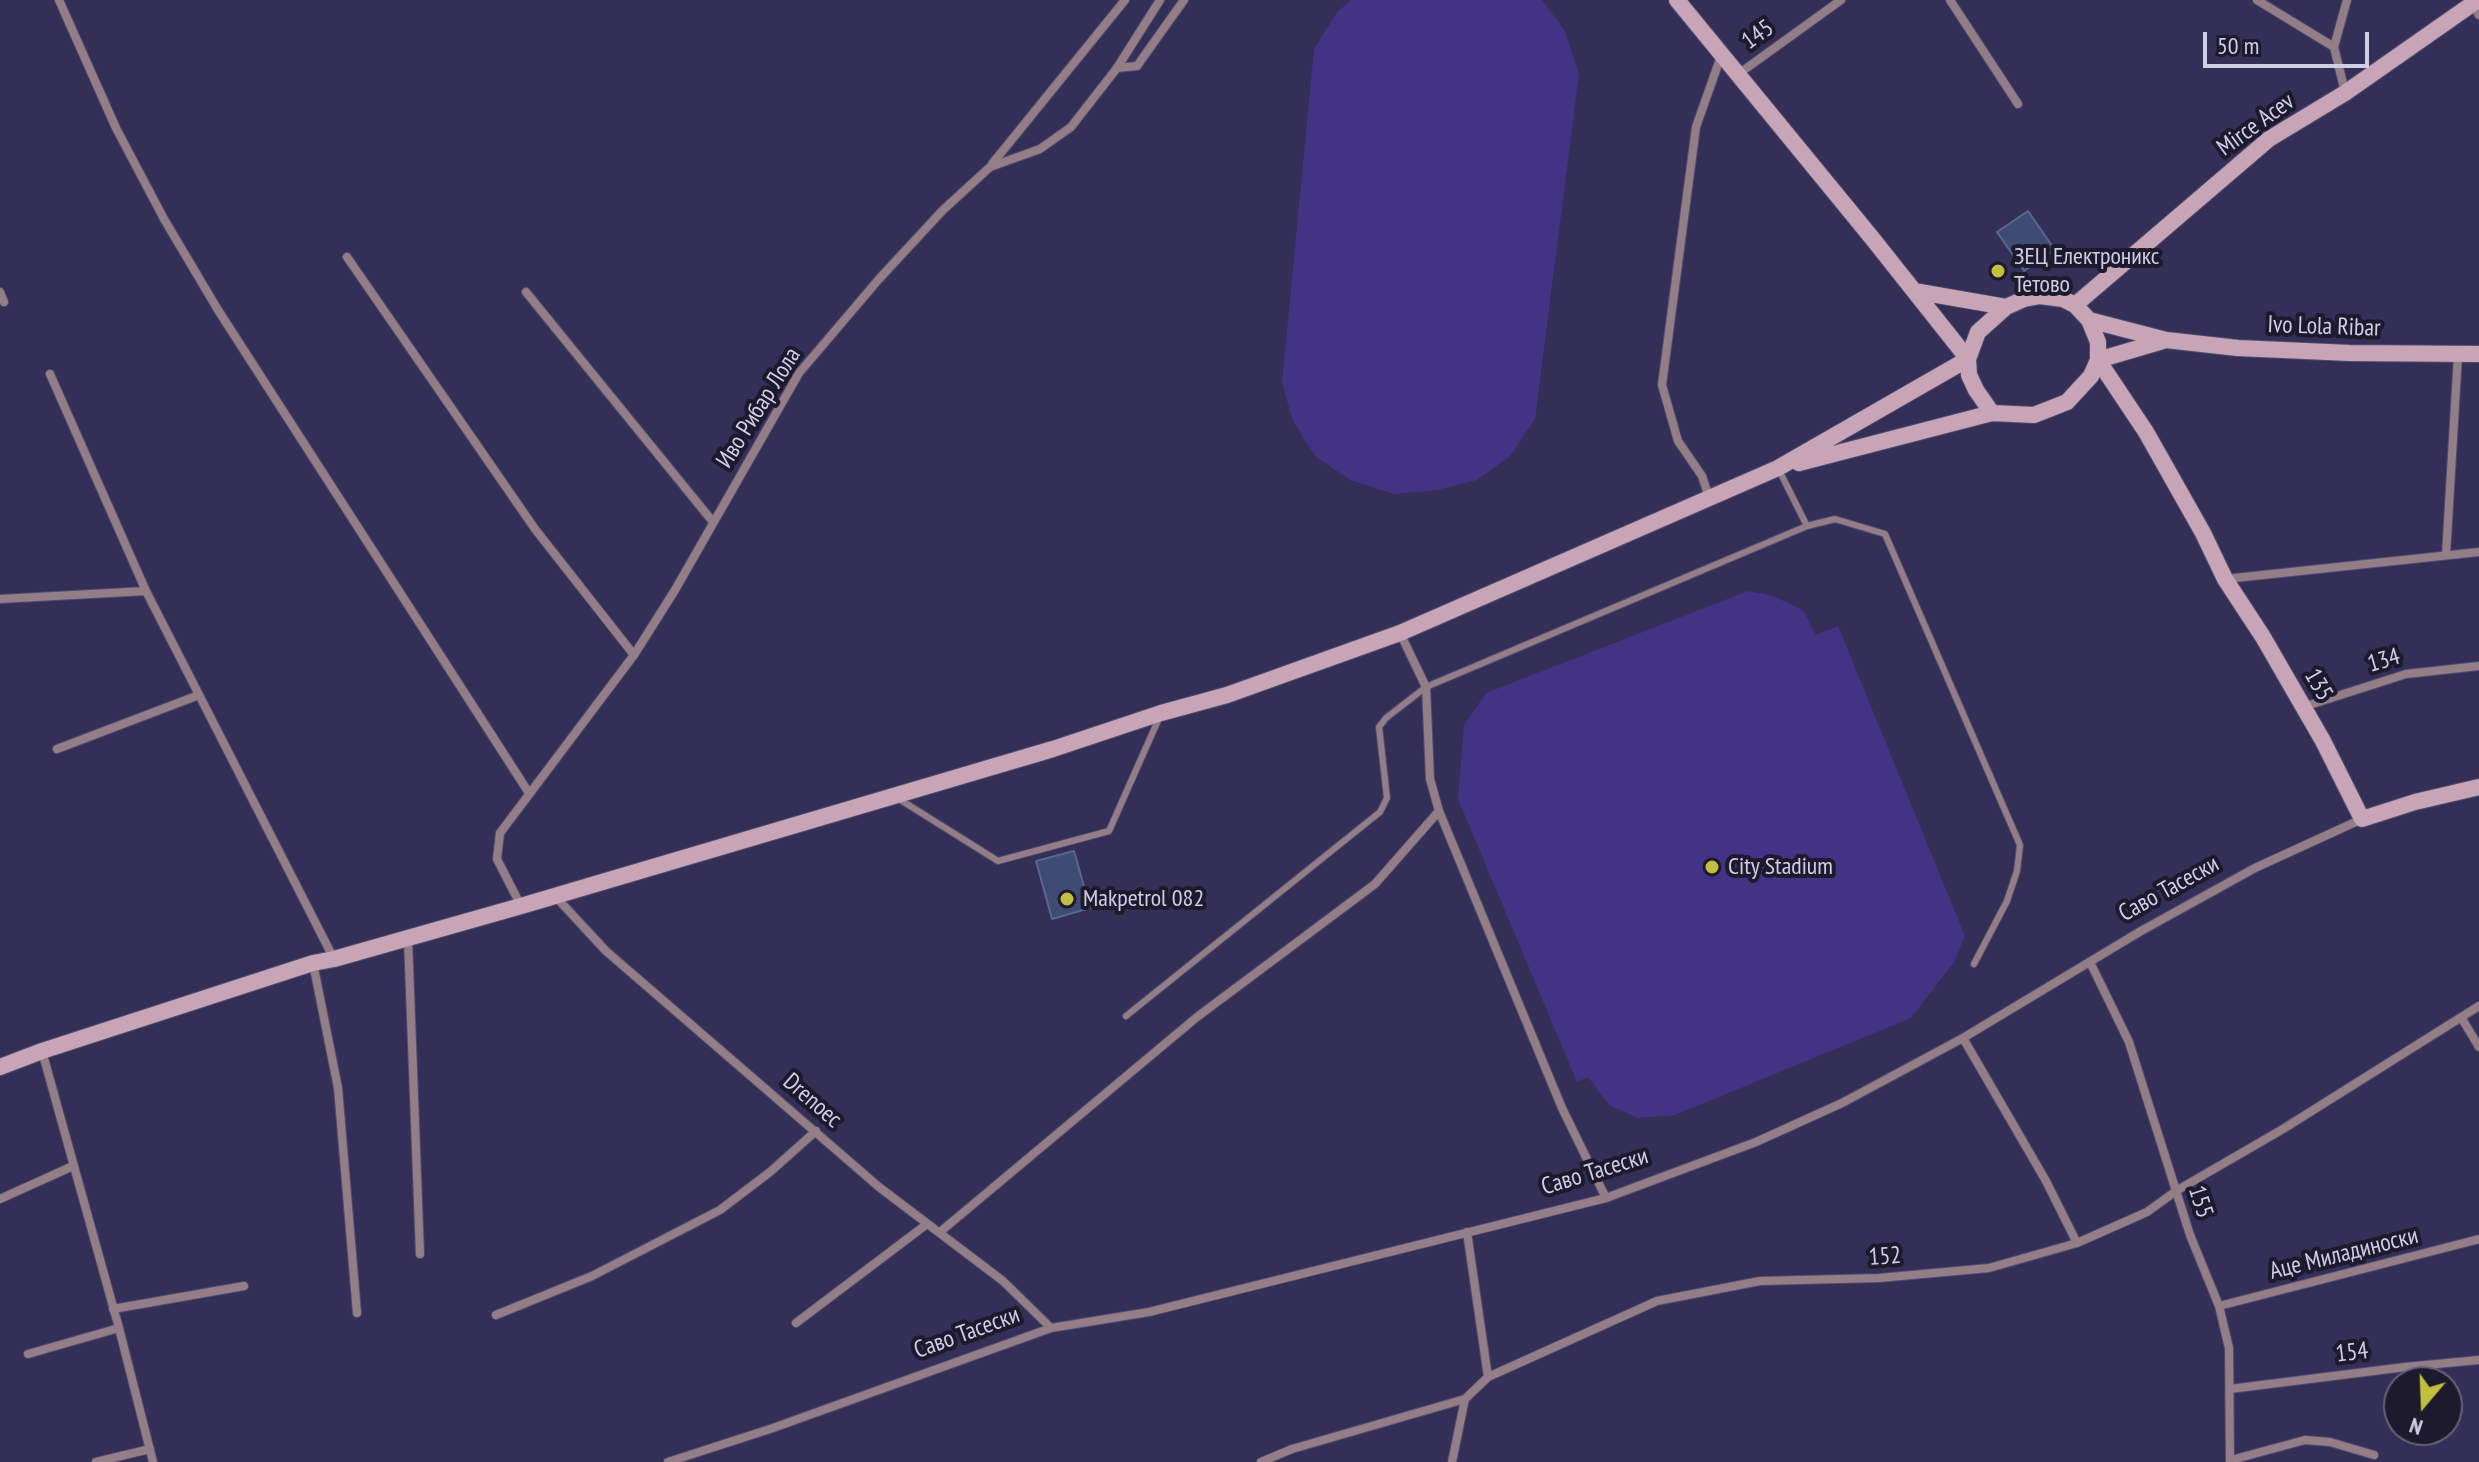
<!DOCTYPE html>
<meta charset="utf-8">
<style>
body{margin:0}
#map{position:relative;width:2479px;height:1462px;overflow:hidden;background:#342f56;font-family:"PT Sans Narrow",sans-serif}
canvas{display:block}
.north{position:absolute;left:2383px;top:1366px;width:80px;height:80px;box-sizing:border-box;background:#1c1a2c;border:2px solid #646277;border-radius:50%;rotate:199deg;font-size:22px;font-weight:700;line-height:32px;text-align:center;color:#d0cee7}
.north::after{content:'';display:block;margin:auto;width:28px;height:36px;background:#c1be40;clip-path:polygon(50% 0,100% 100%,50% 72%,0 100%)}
.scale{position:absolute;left:2203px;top:32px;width:166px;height:36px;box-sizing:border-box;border:4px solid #d0cee7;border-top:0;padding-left:10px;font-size:24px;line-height:28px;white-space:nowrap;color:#d0cee7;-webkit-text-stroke:6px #1c1a2c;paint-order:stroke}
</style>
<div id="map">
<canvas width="2479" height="1462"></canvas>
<div class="north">N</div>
<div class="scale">50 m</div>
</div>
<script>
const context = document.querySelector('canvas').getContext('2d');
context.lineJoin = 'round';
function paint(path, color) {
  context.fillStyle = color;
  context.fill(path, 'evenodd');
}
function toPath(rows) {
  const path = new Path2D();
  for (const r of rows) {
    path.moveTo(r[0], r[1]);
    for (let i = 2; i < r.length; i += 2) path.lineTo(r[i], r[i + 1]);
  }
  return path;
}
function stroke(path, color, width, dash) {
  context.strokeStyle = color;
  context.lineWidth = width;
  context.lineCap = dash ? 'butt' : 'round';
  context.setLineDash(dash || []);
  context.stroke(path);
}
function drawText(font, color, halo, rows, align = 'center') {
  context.font = font + ' "PT Sans Narrow",sans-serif';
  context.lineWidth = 8;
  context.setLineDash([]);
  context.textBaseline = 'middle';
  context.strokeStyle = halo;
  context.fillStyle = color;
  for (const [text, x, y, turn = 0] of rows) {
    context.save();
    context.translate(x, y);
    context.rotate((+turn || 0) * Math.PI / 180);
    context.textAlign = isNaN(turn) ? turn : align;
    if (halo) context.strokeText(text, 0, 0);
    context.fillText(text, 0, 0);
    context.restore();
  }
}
paint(toPath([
 [1352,0,1542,0,1565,31,1579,74,1535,419,1510,456,1477,480,1437,490,1394,494,1350,480,1315,456,1293,421,1282,383,1314,49,1338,11],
 [1748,591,1773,596,1803,610,1816,635,1838,626,1965,936,1954,962,1911,1018,1675,1115,1638,1118,1609,1105,1588,1077,1577,1082,1458,799,1464,725,1486,693]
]), '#433384');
const building = toPath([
 [2028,211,2055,250,2024,271,1997,232,2028,211],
 [1074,851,1090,908,1052,919,1036,861,1074,851]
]);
paint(building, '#3e4c73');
stroke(building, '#586790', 2);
const lane = toPath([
 [1778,468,1807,526],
 [899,799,998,861,1109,831,1160,716],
 [1126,1016,1380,812,1387,798,1379,727,1386,718,1426,687,1807,526,1835,519,1885,534,2020,845,2017,871,2007,901,1974,964]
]);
const street = toPath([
 [59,0,116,128,164,219,218,310,529,793],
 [1950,0,2018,104],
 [2257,0,2334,47],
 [2473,4,2479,15],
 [1117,68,1137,66,1184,0],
 [1737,75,1841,0],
 [2345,92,2334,47,2347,0],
 [992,164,1125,0],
 [347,257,535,529,634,655],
 [0,292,4,302],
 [526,292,713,522],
 [50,374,146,591,334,959],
 [1709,497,1702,476,1678,441,1662,385,1696,127,1721,56],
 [2446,555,2458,355],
 [2225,579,2479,552],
 [0,599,146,591],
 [1400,633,1426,687,1430,779,1439,811,1562,1108,1606,1198],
 [2303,707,2406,674,2479,666],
 [57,749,199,695],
 [555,896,606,951,879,1187,1003,1281,1051,1328],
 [521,906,497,859,500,833,634,655,675,590,799,373,879,279,943,210,990,167,1040,149,1071,127,1117,68,1160,0],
 [408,939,420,1254],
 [2090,962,2129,1042,2190,1235,2219,1306,2229,1348,2230,1462],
 [313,963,338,1088,357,1313],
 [2461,1017,2479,1047],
 [1963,1038,2046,1181,2077,1243],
 [42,1051,119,1328,153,1462],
 [0,1199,73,1166],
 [940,1232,1197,1017,1375,884,1439,811],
 [1467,1232,1488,1377],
 [2219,1306,2479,1239],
 [113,1309,244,1286],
 [496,1315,592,1276,720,1210,770,1172,816,1131],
 [796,1323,927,1224],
 [28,1354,119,1328],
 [2230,1389,2405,1367,2479,1360],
 [2231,1460,2305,1440,2330,1442,2374,1455],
 [96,1462,150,1449],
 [668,1462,773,1428,1051,1328,1149,1312,1606,1198,1756,1142,1842,1103,1963,1038,2141,931,2255,868,2362,819],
 [1261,1462,1292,1449,1465,1399,1488,1377,1657,1301,1760,1281,1879,1278,1989,1268,2077,1243,2147,1212,2176,1191,2283,1129,2479,1006],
 [1452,1462,1465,1399]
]);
const secondary = toPath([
 [1914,291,2006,307],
 [2075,305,2269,139,2345,93,2478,0],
 [2089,320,2166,340,2238,348,2350,353,2479,354],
 [2166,340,2098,360,2146,432,2203,533,2225,579,2263,637,2323,741,2362,819,2415,802,2479,787],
 [1799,463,1992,413],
 [0,1067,42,1051,313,963,334,959,521,906,1053,749,1161,713,1227,695,1400,633,1778,468,1968,359,1978,332,2006,307,2024,299,2040,296,2063,299,2075,305,2089,320,2098,342,2098,360,2091,376,2067,402,2034,415,1992,413,1976,390,1969,375,1968,359,1872,238,1677,0]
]);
stroke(lane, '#504c70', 8);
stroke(street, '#504c70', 10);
stroke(secondary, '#504c70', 18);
stroke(lane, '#937d87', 6);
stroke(street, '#937d87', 8);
stroke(secondary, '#c8a5b6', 16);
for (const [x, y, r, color] of [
 [1998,271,8,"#c1be40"],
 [1712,867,8,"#c1be40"],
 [1067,899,8,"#c1be40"]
]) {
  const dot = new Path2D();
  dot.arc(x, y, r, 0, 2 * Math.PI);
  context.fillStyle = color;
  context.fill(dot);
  stroke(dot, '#1c1a2c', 3);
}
drawText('24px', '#d0cee7', '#1c1a2c', [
 ["145",1758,35,-36],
 ["Mirce Acev",2256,125,-36],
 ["Ivo Lola Ribar",2324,327,2],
 ["Иво Рибар Лола",759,408,-58],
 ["134",2384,661,-16],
 ["135",2318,685,60],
 ["Саво Тасески",2169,889,-29],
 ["Drenoec",812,1101,41],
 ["Саво Тасески",1595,1172,-17],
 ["155",2200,1202,72],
 ["Аце Миладиноски",2344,1254,-14],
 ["152",1885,1257,-4],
 ["Саво Тасески",967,1333,-20],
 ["154",2352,1353,-7]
]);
drawText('24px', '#d0cee7', '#1c1a2c', [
 ["ЗЕЦ Електроникс",2014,257],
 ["Тетово",2014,285],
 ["City Stadium",1728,867],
 ["Makpetrol 082",1083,899]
], 'left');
</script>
